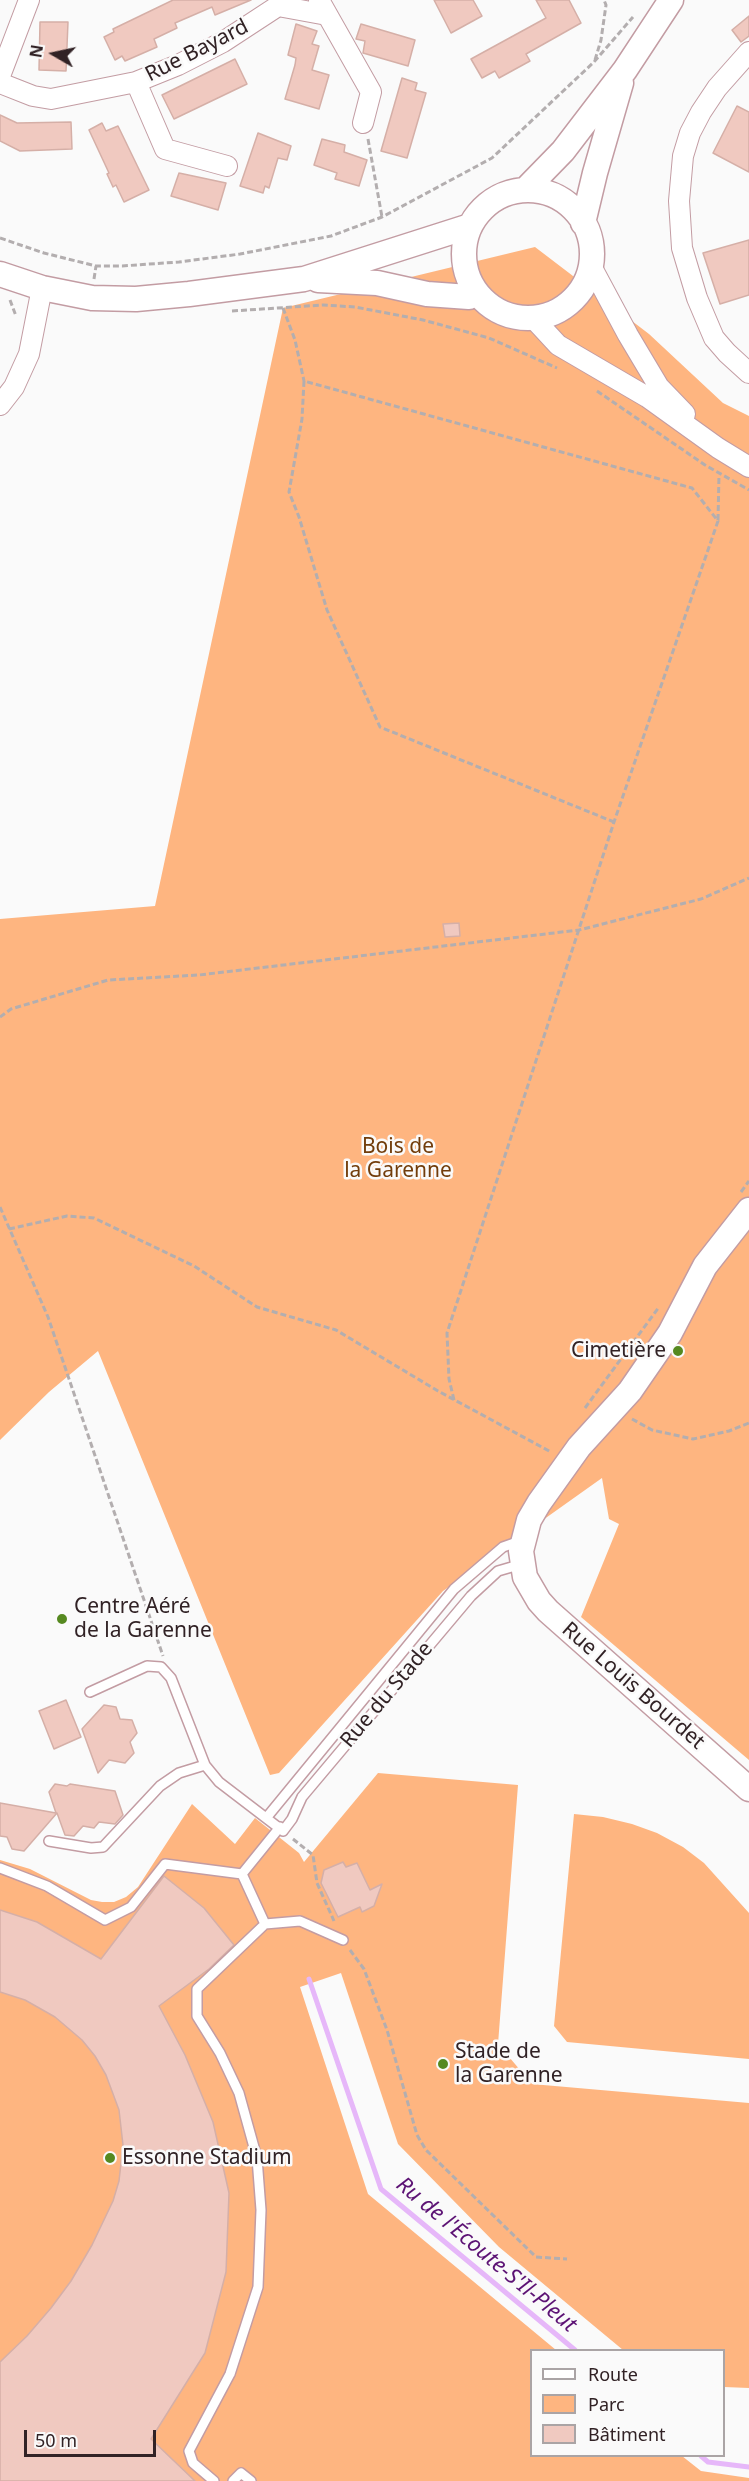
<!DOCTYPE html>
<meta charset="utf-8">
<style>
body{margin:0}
#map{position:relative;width:749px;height:2481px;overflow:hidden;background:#fafafa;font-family:"Noto Sans",sans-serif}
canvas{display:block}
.legend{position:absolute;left:530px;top:2349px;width:195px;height:108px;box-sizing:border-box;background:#fafafa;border:2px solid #aaa4a5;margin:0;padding:8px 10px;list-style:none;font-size:18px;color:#312225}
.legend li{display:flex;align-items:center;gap:12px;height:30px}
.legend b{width:30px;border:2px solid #aaa4a5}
.north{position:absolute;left:24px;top:24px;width:60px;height:60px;-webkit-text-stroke:4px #fafafa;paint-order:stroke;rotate:279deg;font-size:16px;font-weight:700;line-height:24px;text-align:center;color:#312225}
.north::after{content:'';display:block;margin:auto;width:21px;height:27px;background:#312225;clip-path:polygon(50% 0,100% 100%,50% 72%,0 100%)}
.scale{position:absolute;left:24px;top:2430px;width:132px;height:27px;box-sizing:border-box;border:3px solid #312225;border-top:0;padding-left:8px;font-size:18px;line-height:21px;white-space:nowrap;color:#312225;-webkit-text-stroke:4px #fafafa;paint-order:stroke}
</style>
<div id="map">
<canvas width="749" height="2481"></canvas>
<ul class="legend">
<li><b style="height:8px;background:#fff"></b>Route</li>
<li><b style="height:16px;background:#feb580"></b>Parc</li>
<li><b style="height:16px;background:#f0c9c0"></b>Bâtiment</li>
</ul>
<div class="north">N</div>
<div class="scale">50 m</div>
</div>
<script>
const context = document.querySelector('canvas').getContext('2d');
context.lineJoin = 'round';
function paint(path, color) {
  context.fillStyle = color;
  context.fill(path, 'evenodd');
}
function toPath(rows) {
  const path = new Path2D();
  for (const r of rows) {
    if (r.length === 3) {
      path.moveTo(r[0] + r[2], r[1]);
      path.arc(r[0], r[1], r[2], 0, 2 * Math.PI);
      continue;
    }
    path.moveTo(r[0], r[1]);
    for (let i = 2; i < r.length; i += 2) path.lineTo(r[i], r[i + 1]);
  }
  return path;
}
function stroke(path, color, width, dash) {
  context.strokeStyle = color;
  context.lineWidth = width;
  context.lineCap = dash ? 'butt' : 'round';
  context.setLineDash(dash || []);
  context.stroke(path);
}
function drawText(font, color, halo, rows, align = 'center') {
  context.font = font + ' "Noto Sans",sans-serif';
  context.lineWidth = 5;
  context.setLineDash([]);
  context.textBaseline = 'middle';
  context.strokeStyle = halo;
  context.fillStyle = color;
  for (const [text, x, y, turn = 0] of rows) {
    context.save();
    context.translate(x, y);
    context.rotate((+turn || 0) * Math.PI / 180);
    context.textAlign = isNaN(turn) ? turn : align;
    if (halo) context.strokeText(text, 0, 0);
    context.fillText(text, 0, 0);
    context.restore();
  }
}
paint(toPath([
 [535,247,649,334,723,403,749,416,749,1760,581,1617,619,1524,609,1519,602,1478,443,1591,279,1773,270,1775,98,1351,49,1392,0,1440,0,919,155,906,283,308],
 [378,1773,518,1785,498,2044,532,2084,749,2103,749,2388,724,2387,724,2350,623,2350,499,2247,398,2144,341,1973,300,1987,368,2194,556,2350,532,2350,532,2456,682,2456,701,2471,749,2478,749,2481,0,2481,0,1860,30,1869,91,1900,102,1902,114,1902,126,1897,138,1887,192,1804,235,1844,255,1818,299,1853,304,1862],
 [574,1814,603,1817,632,1824,657,1833,683,1847,704,1863,749,1913,749,2059,567,2042,554,2026]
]), '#feb580');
stroke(toPath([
 [309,1979,381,2189,575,2350],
 [701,2456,708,2462,749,2467]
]), '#e6b7f9', 5);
const building = toPath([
 [173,0,251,0,215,15,212,7,175,23,177,28,154,39,157,47,125,61,122,56,115,60,104,37,114,32,113,29,173,0],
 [434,0,473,0,482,16,451,33,434,0],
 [536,0,569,0,581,23,526,54,530,61,499,78,495,71,482,78,471,59,546,18,536,0],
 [749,16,749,36,741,42,732,30,749,16],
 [40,22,68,22,66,71,39,70,40,22],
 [296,24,317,31,312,44,319,46,312,70,329,75,319,109,285,99,295,65,296,58,288,55,296,24],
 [361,24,415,40,408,66,363,53,365,41,356,39,361,24],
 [235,59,247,84,174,119,162,95,235,59],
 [402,78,417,83,415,90,426,93,407,158,381,151,402,78],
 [737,106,749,112,749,172,713,153,737,106],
 [0,115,17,123,71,122,72,149,20,151,0,141,0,115],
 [102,123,106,131,118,126,149,190,124,202,116,185,113,187,107,174,109,173,89,130,102,123],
 [258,133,291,146,287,160,278,158,269,188,265,186,263,193,240,186,258,133],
 [322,139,345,145,344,152,367,160,359,186,335,179,337,173,314,165,322,139],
 [179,173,226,183,218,210,171,196,179,173],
 [749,240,749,295,720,304,703,253,749,240],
 [459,923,460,936,445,937,443,924,459,923],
 [66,1700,81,1737,54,1749,39,1711,66,1700],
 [104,1705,116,1707,120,1719,132,1720,137,1733,130,1742,134,1753,125,1763,109,1760,98,1773,82,1729,104,1705],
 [55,1784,67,1786,70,1784,115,1791,123,1815,115,1824,99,1822,94,1828,83,1826,74,1836,65,1835,57,1813,24,1851,12,1849,7,1837,0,1836,0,1803,56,1813,49,1792,55,1784],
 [343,1862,346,1867,357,1863,370,1890,382,1884,374,1906,362,1912,360,1907,338,1917,321,1883,324,1870,343,1862],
 [164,1876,204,1908,234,1945,209,1969,159,2006,185,2055,213,2122,229,2193,226,2272,205,2353,151,2439,195,2481,0,2481,0,2362,27,2336,51,2308,71,2281,92,2245,113,2201,119,2181,123,2145,119,2110,106,2075,95,2056,82,2040,55,2017,25,2000,0,1992,0,1910,37,1922,101,1959,164,1876]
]);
paint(building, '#f0c9c0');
stroke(building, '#d5afa7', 1.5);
const service = toPath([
 [90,1692,147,1666,161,1667,171,1678,205,1765,219,1782,283,1831,292,1819,302,1797,471,1596,498,1571,522,1564],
 [267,1817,454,1589,503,1547,520,1541],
 [49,1841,91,1848,103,1847,160,1786,179,1773,205,1765],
 [0,1868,47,1886,105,1920,131,1907,165,1864,242,1874,280,1827],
 [265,1924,300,1921,343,1940],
 [214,2481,193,2463,189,2451,230,2374,258,2287,261,2210,257,2158,239,2093,220,2053,197,2016,197,1989,265,1924,242,1874],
 [233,2481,241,2473,251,2481]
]);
const minor = toPath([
 [319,0,371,92,363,123],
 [278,6,327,15],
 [749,52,717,88,701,112,690,133,683,156,679,201,682,248,697,298,714,338,727,353,749,373],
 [0,76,29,0],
 [136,82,165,149,227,166],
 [0,83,33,96,51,99,136,82,178,65,223,42,278,6,283,0],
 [591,266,628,335,659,387,685,414],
 [533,318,558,345,647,397,718,448,749,467],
 [0,405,14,387,29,354,42,288]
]);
const tertiary = toPath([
 [525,190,563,151,625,70,671,0],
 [528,254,64],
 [583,223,595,173,621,83],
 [0,274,42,288,92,298,136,299,189,294,304,279,470,226],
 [318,280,377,283,427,294,469,297,476,292],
 [749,1210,705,1266,670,1333,630,1391,579,1447,539,1503,529,1520,521,1551,525,1577,539,1601,548,1611,749,1789]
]);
stroke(service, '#c39ca3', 12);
stroke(minor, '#c39ca3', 22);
stroke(tertiary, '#c39ca3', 27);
stroke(toPath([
 [595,60,601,40,606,5,604,0],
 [368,139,382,217],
 [0,238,44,253,96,266,122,266,179,262,240,254,331,236,382,217,492,158,594,62,633,17],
 [94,279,96,266],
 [10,300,16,316],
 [283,308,295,340,304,381],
 [232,311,323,305,355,307,423,320,489,338,557,368],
 [597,391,705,465,749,490],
 [718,520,719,475],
 [0,1017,11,1009,108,980,199,975,579,930,701,899,749,878],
 [741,1192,749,1181],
 [0,1207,48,1317,163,1656],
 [9,1229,67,1216,94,1218,194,1266,257,1307,336,1330,438,1391,551,1452],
 [454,1400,449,1379,447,1333,614,822,718,521,692,488,304,381,302,419,289,492,299,517,327,610,380,727,614,822],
 [585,1408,659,1307],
 [632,1419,652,1430,693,1439,729,1431,749,1423],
 [293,1839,313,1855,317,1883,334,1921],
 [350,1950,364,1969,387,2030,417,2135,426,2150,536,2257,567,2259]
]), '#b3aeaf', 3, [6, 3]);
stroke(service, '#fff', 9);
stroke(minor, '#fff', 20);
stroke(tertiary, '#fff', 24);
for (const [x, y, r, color] of [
 [678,1351,6,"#568920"],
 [62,1619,6,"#568920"],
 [443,2064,6,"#568920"],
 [110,2158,6,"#568920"]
]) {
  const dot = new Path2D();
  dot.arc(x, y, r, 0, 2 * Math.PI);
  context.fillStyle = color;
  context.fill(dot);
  stroke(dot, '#fafafa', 2);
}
drawText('21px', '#312225', '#fafafa', [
 ["Rue Bayard",197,51,-27],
 ["Rue Louis Bourdet",633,1686,41],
 ["Rue du Stade",387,1695,-50]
]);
drawText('21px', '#723d0b', '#fafafa', [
 ["Bois de",398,1147],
 ["la Garenne",398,1171]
]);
drawText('21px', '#312225', '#fafafa', [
 ["Cimetière",666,1351,"right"],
 ["Centre Aéré",74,1607],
 ["de la Garenne",74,1631],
 ["Stade de",455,2052],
 ["la Garenne",455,2076],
 ["Essonne Stadium",122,2158]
], 'left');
drawText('italic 22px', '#5c1274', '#fafafa', [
 ["Ru de l'Écoute-S'Il-Pleut",486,2255,40]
]);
</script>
